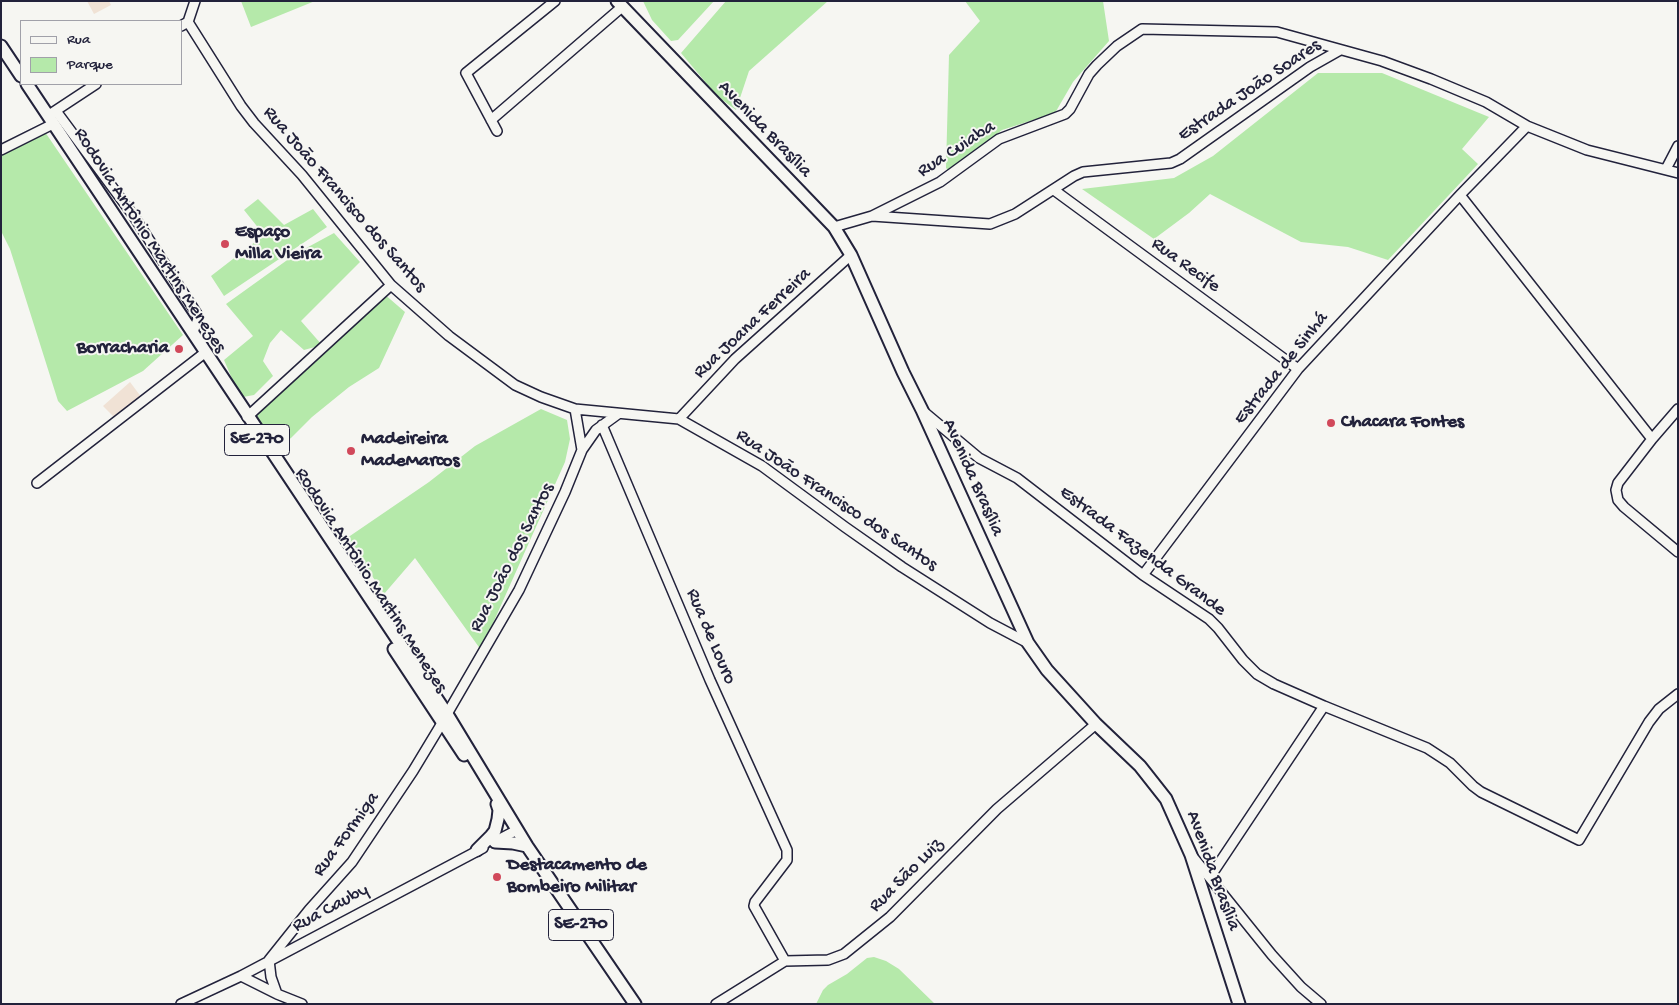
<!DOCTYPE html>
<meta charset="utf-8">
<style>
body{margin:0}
#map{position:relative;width:1679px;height:1005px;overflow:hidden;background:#f6f6f2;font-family:"Gochi Hand",sans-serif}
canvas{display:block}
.frame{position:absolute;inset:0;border:2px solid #22223b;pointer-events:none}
.legend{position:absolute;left:20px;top:20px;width:162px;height:65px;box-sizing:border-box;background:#f6f6f2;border:1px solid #a1a1a9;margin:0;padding:6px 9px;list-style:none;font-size:15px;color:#22223b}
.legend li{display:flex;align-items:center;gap:10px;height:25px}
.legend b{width:25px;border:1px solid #a1a1a9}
</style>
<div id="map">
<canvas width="1679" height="1005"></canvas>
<div class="frame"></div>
<ul class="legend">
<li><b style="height:6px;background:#f6f6f2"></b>Rua</li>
<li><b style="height:14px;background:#b5e9aa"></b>Parque</li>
</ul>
</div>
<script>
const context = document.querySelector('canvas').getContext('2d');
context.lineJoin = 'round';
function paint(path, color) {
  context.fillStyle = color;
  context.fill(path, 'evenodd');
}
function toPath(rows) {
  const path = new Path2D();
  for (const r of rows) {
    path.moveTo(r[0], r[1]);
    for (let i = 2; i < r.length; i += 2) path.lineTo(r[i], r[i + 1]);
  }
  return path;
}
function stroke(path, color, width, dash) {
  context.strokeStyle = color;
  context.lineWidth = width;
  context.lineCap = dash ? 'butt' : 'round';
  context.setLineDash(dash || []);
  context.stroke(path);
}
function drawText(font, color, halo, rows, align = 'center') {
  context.font = font + ' "Gochi Hand",sans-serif';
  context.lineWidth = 4;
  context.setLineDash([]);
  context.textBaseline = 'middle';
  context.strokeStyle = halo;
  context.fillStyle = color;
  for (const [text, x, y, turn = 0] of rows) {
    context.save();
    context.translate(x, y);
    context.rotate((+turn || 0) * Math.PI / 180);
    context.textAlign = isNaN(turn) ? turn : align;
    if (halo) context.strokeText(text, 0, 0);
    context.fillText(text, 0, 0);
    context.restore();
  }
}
paint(toPath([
 [87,1,109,1,111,5,94,14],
 [130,382,142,398,116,419,103,406]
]), '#f0e2d5');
paint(toPath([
 [241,1,315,1,251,27],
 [643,1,714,1,678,40,671,41,652,20],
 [726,1,828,1,749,71,736,110,717,96,681,53],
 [965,1,1103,1,1109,41,1073,82,1055,113,1002,130,950,172,946,168,949,55,980,21],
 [1318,73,1382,73,1489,117,1462,149,1478,164,1388,260,1348,247,1301,242,1210,194,1189,213,1154,239,1082,189,1174,178,1213,156],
 [45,132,183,335,143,371,67,411,58,401,10,249,1,231,1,153],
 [258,199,284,225,313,209,327,227,224,296,211,276,264,235,244,210],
 [334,233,360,262,301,321,322,345,304,350,281,330,270,343,263,361,273,376,254,395,243,397,233,381,224,360,253,336,226,304,297,253],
 [383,293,405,312,379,368,349,387,312,417,291,438,277,446,255,415],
 [541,409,567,420,570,439,565,462,481,650,415,558,384,594,347,538,429,482,475,446],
 [874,957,886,961,899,969,935,1004,816,1004,823,990,828,985,847,974,867,958]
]), '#b5e9aa');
const minor = toPath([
 [188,22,241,106,254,123,302,175,391,285,449,336,515,385,541,397,575,409,679,419,762,466,845,527,902,567,990,623,1028,643],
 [181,26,188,22,195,1],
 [56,111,133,215,197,314,198,319,193,332],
 [52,113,96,84],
 [491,120,622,7],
 [497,131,466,73,555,1],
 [1,150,51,125],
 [1666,169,1678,146],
 [1054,190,1298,369],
 [1460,195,1652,439],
 [872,216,940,182,999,139,1065,114,1070,109,1089,74,1097,65,1117,46,1142,29,1277,32,1382,61,1431,79,1486,102,1527,126,1587,150,1678,173],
 [834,227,872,216,990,224,1015,214,1074,176,1083,172,1171,163,1180,159,1310,67,1340,50],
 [1678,409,1652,439,1618,483,1616,490,1618,500,1624,507,1678,552],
 [924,412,979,458,1017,478,1143,575,1209,619,1218,628,1243,660,1257,674,1274,684,1324,706,1427,748,1450,763,1473,786,1481,792,1579,840,1649,722,1659,709,1678,694],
 [247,417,391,285],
 [679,419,735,359,851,255],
 [602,425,710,680,787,850,787,860,755,902,754,906,785,961],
 [582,450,596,430,618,414],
 [37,483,202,355],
 [1143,575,1298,369,1460,195,1527,126],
 [447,714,519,590,565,492,582,450,575,409],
 [494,842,517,830],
 [1193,857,1272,955,1301,987,1321,1004],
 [1210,877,1324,706],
 [241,976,277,994],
 [181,1004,241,976,483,848],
 [302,1004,277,994,271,977,269,960,309,910,352,862,413,771,442,723],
 [716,1004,785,961,828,960,844,954,890,917,997,809,1096,724]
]);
const major = toPath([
 [617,1,834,227,851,255,903,372,922,410,1028,643,1047,670,1096,724,1140,766,1166,799,1191,855,1239,1004],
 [1,46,21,76],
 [27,84,447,714,527,846,635,1004],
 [394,649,464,755],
 [495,842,513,843,527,846],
 [477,850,491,836,495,831,498,819,499,810,497,804]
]);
stroke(minor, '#22223b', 12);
stroke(major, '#22223b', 15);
stroke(minor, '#f6f6f2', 9);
stroke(major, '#f6f6f2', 11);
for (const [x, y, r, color] of [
 [225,244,5,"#d1495b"],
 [179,349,5,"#d1495b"],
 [1331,423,5,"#d1495b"],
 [351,451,5,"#d1495b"],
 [497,877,5,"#d1495b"]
]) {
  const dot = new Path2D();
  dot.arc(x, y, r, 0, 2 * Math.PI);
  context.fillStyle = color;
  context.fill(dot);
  stroke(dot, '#f6f6f2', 2);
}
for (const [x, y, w] of [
 [257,440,65],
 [581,925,65]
]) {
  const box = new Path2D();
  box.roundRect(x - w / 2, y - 15.5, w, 31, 4);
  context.fillStyle = '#f6f6f2';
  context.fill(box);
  stroke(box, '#22223b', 1);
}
drawText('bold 18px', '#22223b', null, [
 ["SE-270",257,440],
 ["SE-270",581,925]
]);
drawText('19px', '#22223b', '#f6f6f2', [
 ["Estrada João Soares",1250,91,-34],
 ["Avenida Brasília",764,130,46],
 ["Rua Cuiaba",957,150,-33],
 ["Rua João Francisco dos Santos",344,200,49],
 ["Rodovia Antônio Martins Menezes",149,241,57],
 ["Rua Recife",1185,266,36],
 ["Rua Joana Ferreira",753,324,-43],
 ["Estrada de Sinhá",1282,369,-51],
 ["Avenida Brasília",972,478,66],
 ["Rua João Francisco dos Santos",836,501,34],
 ["Estrada Fazenda Grande",1142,552,37],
 ["Rua João dos Santos",513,558,-63],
 ["Rodovia Antônio Martins Menezes",370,581,57],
 ["Rua de Louro",710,637,67],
 ["Rua Formiga",347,835,-54],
 ["Avenida Brasília",1212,871,70],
 ["Rua São Luiz",907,876,-45],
 ["Rua Cauby",331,909,-28]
]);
drawText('bold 19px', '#22223b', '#f6f6f2', [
 ["Espaço",235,233],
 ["Milla Vieira",235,255],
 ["Borracharia",169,349,"right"],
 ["Chacara Fontes",1341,423],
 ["Madeireira",361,440],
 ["MadeMarcos",361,462],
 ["Destacamento de",507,866],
 ["Bombeiro Militar",507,888]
], 'left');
</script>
